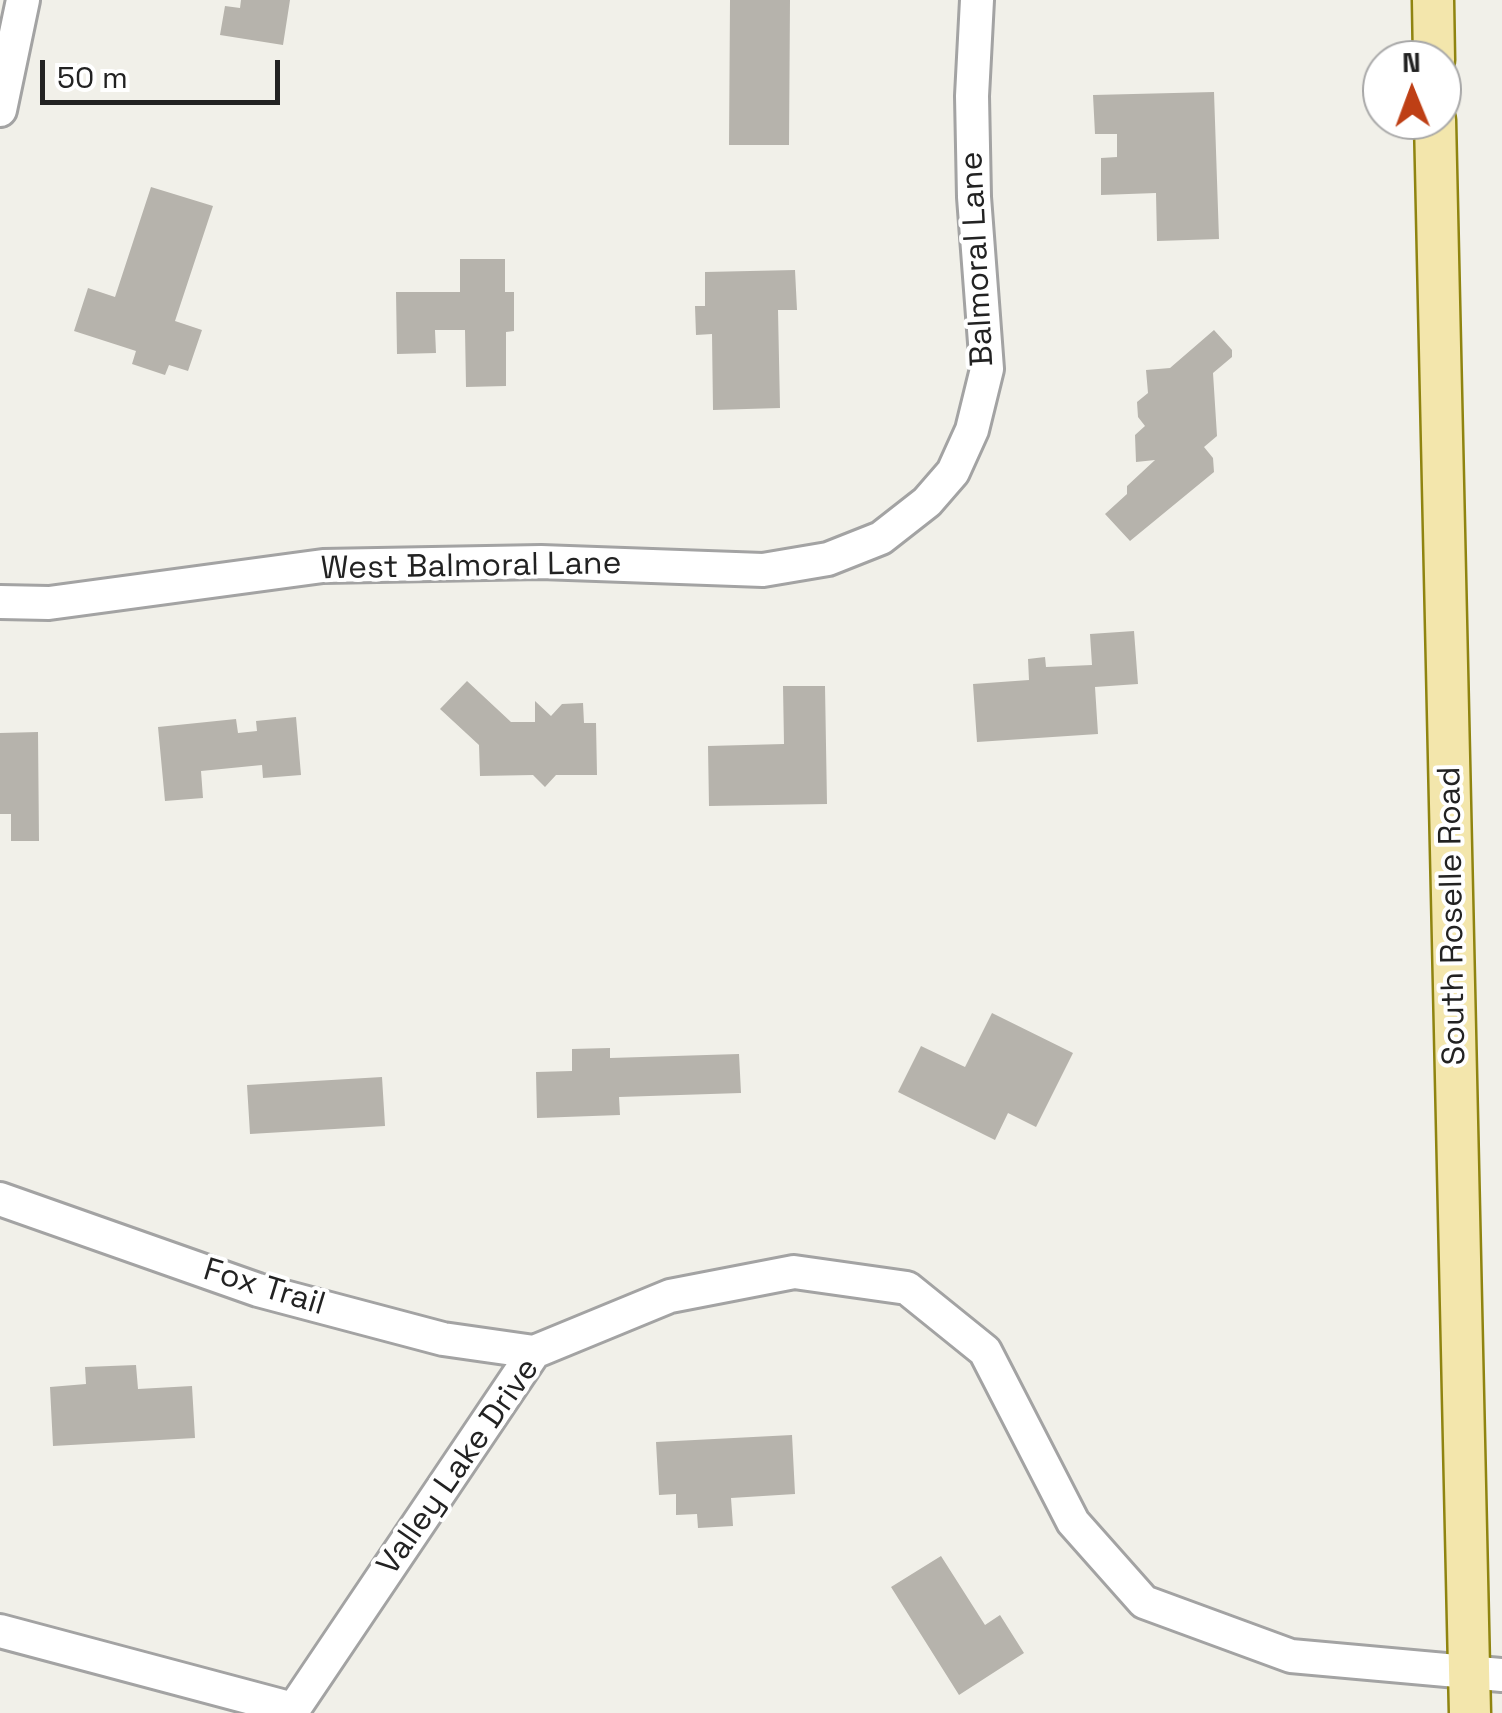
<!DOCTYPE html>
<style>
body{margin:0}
#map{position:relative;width:1502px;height:1713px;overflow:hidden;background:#f1f0e9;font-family:"Space Grotesk",sans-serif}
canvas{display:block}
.north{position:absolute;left:1362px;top:40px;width:100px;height:100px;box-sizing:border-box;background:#fff;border:2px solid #a7a7a7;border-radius:50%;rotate:359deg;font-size:28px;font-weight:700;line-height:40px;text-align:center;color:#222}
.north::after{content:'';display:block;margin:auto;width:35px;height:45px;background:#be3f15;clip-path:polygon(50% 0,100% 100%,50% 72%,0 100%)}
.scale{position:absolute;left:40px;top:60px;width:240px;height:45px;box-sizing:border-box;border:5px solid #222;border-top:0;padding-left:12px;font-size:30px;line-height:35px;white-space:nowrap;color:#222;-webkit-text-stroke:8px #fff;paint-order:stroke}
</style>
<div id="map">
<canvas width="1502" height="1713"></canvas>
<div class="north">N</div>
<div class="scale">50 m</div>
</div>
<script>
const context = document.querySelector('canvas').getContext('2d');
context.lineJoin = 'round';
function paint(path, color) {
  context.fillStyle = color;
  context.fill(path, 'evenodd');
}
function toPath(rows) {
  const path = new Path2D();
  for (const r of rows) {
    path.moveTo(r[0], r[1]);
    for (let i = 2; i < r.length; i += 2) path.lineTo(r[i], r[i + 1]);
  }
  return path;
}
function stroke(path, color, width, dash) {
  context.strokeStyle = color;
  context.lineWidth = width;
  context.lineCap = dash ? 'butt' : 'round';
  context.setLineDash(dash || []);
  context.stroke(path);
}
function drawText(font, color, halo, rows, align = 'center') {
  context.font = font + ' "Space Grotesk",sans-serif';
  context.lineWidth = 8;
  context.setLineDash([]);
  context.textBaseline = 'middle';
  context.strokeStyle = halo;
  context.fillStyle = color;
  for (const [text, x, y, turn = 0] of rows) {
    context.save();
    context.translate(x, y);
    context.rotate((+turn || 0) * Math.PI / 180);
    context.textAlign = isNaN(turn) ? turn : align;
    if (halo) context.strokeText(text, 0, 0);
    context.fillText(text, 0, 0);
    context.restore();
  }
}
paint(toPath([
 [241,0,290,0,283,45,220,35,225,6,240,8],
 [730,0,790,0,789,145,729,145],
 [1214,92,1219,239,1157,241,1156,193,1101,195,1101,158,1117,157,1117,134,1095,134,1093,95],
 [151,187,213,206,175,321,202,330,188,371,169,365,165,375,132,364,136,351,74,331,88,288,115,297],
 [460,259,505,259,505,292,514,292,514,331,506,332,506,386,466,387,465,330,435,330,436,353,397,354,396,292,460,292],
 [795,270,797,310,778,310,780,408,713,410,712,334,696,335,695,306,705,306,705,272],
 [1214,330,1232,350,1232,357,1213,373,1217,436,1204,447,1213,458,1214,472,1130,541,1105,514,1127,494,1127,486,1155,460,1136,462,1135,435,1145,426,1138,417,1137,402,1148,393,1146,370,1170,368],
 [1134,631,1138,684,1095,687,1098,734,977,742,973,684,1029,680,1028,659,1045,657,1046,667,1092,665,1090,634],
 [467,681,511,722,535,722,535,701,551,716,562,704,583,703,584,723,596,723,597,775,556,775,545,787,533,775,480,776,479,745,440,709],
 [783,686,825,686,827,804,709,806,708,746,784,744],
 [296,717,301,775,263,778,262,765,201,771,203,798,165,801,158,727,236,719,238,733,257,731,256,721],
 [38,732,39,841,11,841,11,814,0,814,0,733],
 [992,1013,1073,1053,1036,1127,1008,1113,995,1140,898,1092,921,1046,965,1067],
 [610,1048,610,1058,739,1054,741,1093,619,1097,620,1115,537,1118,536,1072,572,1071,572,1049],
 [382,1077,385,1126,250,1134,247,1085],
 [136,1365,138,1389,192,1386,195,1438,53,1446,50,1387,86,1384,85,1367],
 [792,1435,795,1494,731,1498,733,1526,698,1528,697,1514,676,1515,676,1494,659,1495,656,1442],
 [941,1556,985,1625,1000,1615,1024,1653,959,1695,891,1587]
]), '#b6b3ac');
const minor = toPath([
 [0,110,23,0],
 [0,602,49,603,323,566,541,562,763,570,828,559,881,538,927,502,953,472,972,430,987,369,974,197,972,96,977,0],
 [0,1199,258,1290,443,1339,534,1352],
 [0,1631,293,1709],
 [291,1713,534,1352,670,1296,794,1272,907,1288,985,1351,1073,1522,1144,1602,1291,1656,1502,1675]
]);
const major = toPath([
 [1433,0,1434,60],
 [1435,120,1470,1713]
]);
stroke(minor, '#a3a3a3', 38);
stroke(major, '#8f8410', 45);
stroke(minor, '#fff', 32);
stroke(major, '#f3e6ac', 40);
drawText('32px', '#222', '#fff', [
 ["Balmoral Lane",978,259,-93],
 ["West Balmoral Lane",471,567,-1],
 ["South Roselle Road",1453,916,-91],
 ["Fox Trail",264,1288,17],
 ["Valley Lake Drive",459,1467,-55]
]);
</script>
